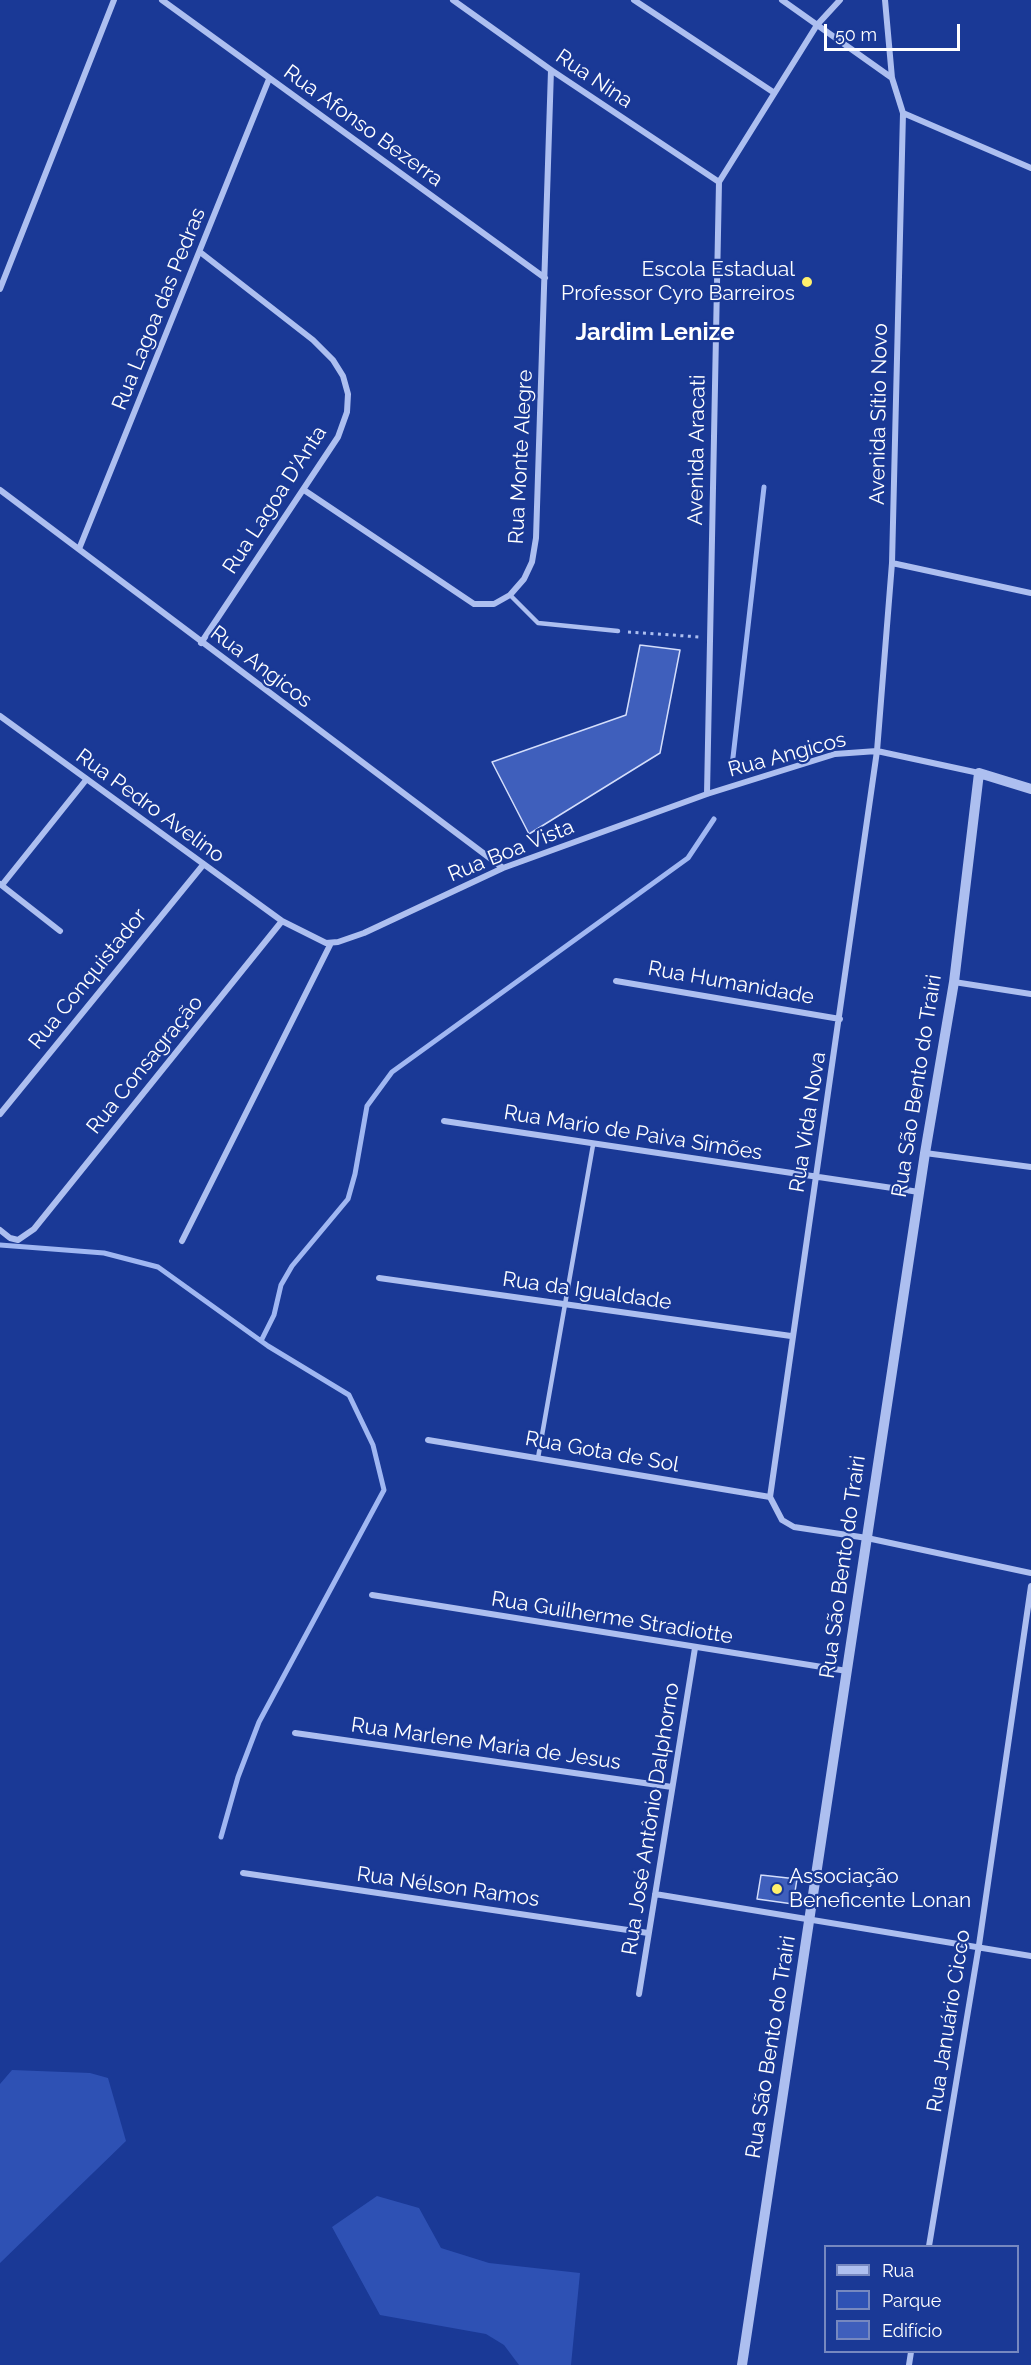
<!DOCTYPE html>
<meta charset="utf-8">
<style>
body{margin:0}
#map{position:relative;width:1031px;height:2365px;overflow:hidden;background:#1a3996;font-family:Raleway,sans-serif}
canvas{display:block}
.legend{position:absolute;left:824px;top:2245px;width:195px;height:108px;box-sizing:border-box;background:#1a3996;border:2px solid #7688c0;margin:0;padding:8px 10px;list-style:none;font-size:18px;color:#fff}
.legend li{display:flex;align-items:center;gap:12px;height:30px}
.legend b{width:30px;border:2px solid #7688c0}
.scale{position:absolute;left:824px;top:24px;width:136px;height:27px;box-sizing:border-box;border:3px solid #fff;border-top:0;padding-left:8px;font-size:18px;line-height:21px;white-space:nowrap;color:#fff;-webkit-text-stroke:4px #1a3996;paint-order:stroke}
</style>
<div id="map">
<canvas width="1031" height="2365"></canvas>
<ul class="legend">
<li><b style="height:8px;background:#adbff0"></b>Rua</li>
<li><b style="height:16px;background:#2e51b4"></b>Parque</li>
<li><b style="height:16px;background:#3f5fbc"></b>Edifício</li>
</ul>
<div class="scale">50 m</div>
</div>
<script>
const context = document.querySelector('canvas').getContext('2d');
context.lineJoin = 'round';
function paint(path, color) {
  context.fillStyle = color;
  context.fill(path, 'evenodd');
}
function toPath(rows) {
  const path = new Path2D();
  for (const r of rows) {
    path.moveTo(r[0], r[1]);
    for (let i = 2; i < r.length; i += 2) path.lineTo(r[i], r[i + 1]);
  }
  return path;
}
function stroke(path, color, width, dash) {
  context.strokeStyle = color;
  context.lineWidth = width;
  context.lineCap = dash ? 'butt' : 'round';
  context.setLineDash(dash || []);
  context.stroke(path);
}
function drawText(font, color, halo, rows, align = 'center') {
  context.font = font + ' Raleway,sans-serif';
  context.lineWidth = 4.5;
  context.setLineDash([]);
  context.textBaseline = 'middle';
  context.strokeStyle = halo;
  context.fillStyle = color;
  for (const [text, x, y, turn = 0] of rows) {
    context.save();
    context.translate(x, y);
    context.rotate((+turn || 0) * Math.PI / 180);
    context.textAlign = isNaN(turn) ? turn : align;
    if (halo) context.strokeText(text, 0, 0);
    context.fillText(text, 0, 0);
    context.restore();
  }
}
paint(toPath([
 [12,2070,90,2073,108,2078,126,2141,0,2263,0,2084],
 [377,2196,419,2208,441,2248,489,2263,580,2273,571,2365,519,2365,504,2345,486,2334,380,2315,332,2227]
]), '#2e51b4');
stroke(toPath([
 [732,766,764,487],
 [0,1245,104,1253,158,1267,268,1346,349,1395,373,1445,384,1490,259,1722,238,1777,221,1837],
 [261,1341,274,1315,281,1285,292,1266,348,1199,355,1174,367,1106,392,1072,688,858,714,819]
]), '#a0b7f2', 5);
const building = toPath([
 [640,645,680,650,660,753,529,834,492,762,626,715,640,645],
 [761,1875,797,1879,793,1904,757,1899,761,1875]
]);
paint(building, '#3f5fbc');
stroke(building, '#d4defb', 1.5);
stroke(toPath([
 [628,632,700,637]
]), '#adbff0', 3, [3, 4.5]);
stroke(toPath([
 [510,595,538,623,618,631],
 [538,1458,593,1145]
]), '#adbff0', 4.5);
stroke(toPath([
 [162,0,545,278],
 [453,0,551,70,719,182],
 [634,0,773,92],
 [782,0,892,78],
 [903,113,1031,168],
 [200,252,313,340,333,360,343,376,348,394,347,412,338,437,201,643],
 [0,289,114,0],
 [0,490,503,868],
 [304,490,474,604,494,604,510,595,524,579,532,562,536,538,551,70],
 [79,549,269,79],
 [892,563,1031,593],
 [0,716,282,921,326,943,338,942,364,933,503,868,707,794,835,754,877,751,979,773],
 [707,794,719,182,817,25,840,0],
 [0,884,60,931],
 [2,885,86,780],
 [616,981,840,1019],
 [954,982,1031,994],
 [0,1114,203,865],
 [444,1121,919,1192],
 [925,1153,1031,1167],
 [0,1230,10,1238,18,1240,34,1229,282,921],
 [182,1241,331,943],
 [379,1278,791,1336],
 [428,1440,770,1497],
 [770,1497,877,751,892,563,903,113,892,78,885,0],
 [770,1497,782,1520,794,1527,867,1538,1031,1573],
 [372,1595,847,1671],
 [295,1733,672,1787],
 [243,1873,648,1933],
 [655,1894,1031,1956],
 [639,1994,695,1648],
 [929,2246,979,1945,1031,1586],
 [909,2365,911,2352]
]), '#adbff0', 6);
stroke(toPath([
 [742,2365,925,1153,954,982,979,773,1031,789]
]), '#adbff0', 10);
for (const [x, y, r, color] of [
 [807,282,6,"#fff06c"],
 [777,1889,6,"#fff06c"]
]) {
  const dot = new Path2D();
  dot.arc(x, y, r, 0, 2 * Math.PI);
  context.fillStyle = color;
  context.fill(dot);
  stroke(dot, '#1a3996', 2);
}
drawText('21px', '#fff', '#1a3996', [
 ["Rua Nina",594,79,34],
 ["Rua Afonso Bezerra",363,126,36],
 ["Rua Lagoa das Pedras",159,309,-68],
 ["Avenida Sítio Novo",879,414,-89],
 ["Avenida Aracati",697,450,-89],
 ["Rua Monte Alegre",521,457,-87],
 ["Rua Lagoa D'Anta",275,500,-57],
 ["Rua Angicos",261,667,37],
 ["Rua Angicos",787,755,-15],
 ["Rua Pedro Avelino",150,806,36],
 ["Rua Boa Vista",511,851,-22],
 ["Rua Conquistador",88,979,-51],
 ["Rua Humanidade",731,983,10],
 ["Rua Consagração",145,1065,-51],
 ["Rua São Bento do Trairi",917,1086,-81],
 ["Rua Vida Nova",808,1122,-81],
 ["Rua Mario de Paiva Simões",633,1133,9],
 ["Rua da Igualdade",587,1291,8],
 ["Rua Gota de Sol",602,1452,10],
 ["Rua São Bento do Trairi",843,1567,-82],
 ["Rua Guilherme Stradiotte",612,1618,9],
 ["Rua Marlene Maria de Jesus",486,1744,8],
 ["Rua José Antônio Dalphorno",651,1819,-81],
 ["Rua Nélson Ramos",448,1887,8],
 ["Rua Januário Cicco",949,2021,-81],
 ["Rua São Bento do Trairi",771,2047,-81]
]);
drawText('21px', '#fff', '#1a3996', [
 ["Escola Estadual",795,270],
 ["Professor Cyro Barreiros",795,294],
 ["Associação",789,1877,"left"],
 ["Beneficente Lonan",789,1901,"left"]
], 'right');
drawText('bold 24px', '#fff', '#1a3996', [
 ["Jardim Lenize",655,333]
]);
</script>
